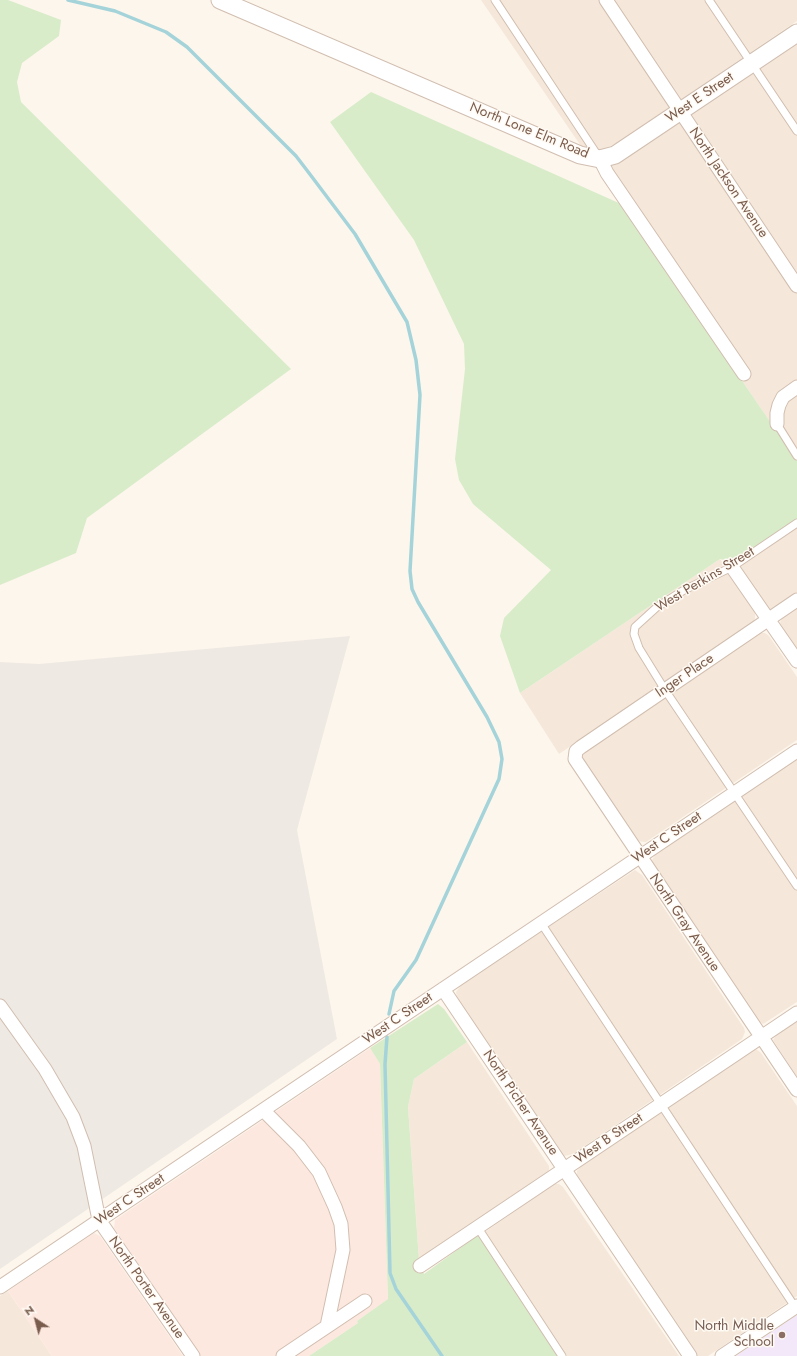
<!DOCTYPE html>
<style>
body{margin:0}
#map{position:relative;width:797px;height:1356px;overflow:hidden;background:#fdf6ec;font-family:Jost,sans-serif}
canvas{display:block}
.north{position:absolute;left:16px;top:1300px;width:40px;height:40px;-webkit-text-stroke:3px #fffaf3;paint-order:stroke;rotate:324deg;font-size:11px;font-weight:700;line-height:16px;text-align:center;color:#7a5c4d}
.north::after{content:'';display:block;margin:auto;width:14px;height:18px;background:#7a5c4d;clip-path:polygon(50% 0,100% 100%,50% 72%,0 100%)}
</style>
<div id="map">
<canvas width="797" height="1356"></canvas>
<div class="north">N</div>
</div>
<script>
const context = document.querySelector('canvas').getContext('2d');
context.lineJoin = 'round';
function paint(path, color) {
  context.fillStyle = color;
  context.fill(path, 'evenodd');
}
function toPath(rows) {
  const path = new Path2D();
  for (const r of rows) {
    path.moveTo(r[0], r[1]);
    for (let i = 2; i < r.length; i += 2) path.lineTo(r[i], r[i + 1]);
  }
  return path;
}
function stroke(path, color, width, dash) {
  context.strokeStyle = color;
  context.lineWidth = width;
  context.lineCap = dash ? 'butt' : 'round';
  context.setLineDash(dash || []);
  context.stroke(path);
}
function drawText(font, color, halo, rows, align = 'center') {
  context.font = font + ' Jost,sans-serif';
  context.lineWidth = 3;
  context.setLineDash([]);
  context.textBaseline = 'middle';
  context.strokeStyle = halo;
  context.fillStyle = color;
  for (const [text, x, y, turn = 0] of rows) {
    context.save();
    context.translate(x, y);
    context.rotate((+turn || 0) * Math.PI / 180);
    context.textAlign = isNaN(turn) ? turn : align;
    if (halo) context.strokeText(text, 0, 0);
    context.fillText(text, 0, 0);
    context.restore();
  }
}
paint(toPath([
 [481,0,797,0,797,21,615,144,600,150,583,149],
 [797,41,797,461,596,168,602,167],
 [797,519,797,592,769,610,732,562],
 [720,559,755,612,755,619,753,622,559,754,520,693],
 [797,606,797,651,780,623,782,617],
 [760,633,765,633,769,636,797,677,797,740,646,842,636,841,581,757,584,751],
 [797,759,797,1002,763,1024,758,1020,653,864,652,860,655,855],
 [635,870,642,875,744,1028,745,1032,742,1039,573,1154,565,1156,562,1155,457,999,456,992,462,984],
 [797,1020,797,1077,773,1040,777,1034],
 [467,1042,549,1166,549,1172,419,1260,408,1107,414,1079],
 [756,1049,761,1053,797,1106,797,1296,708,1356,695,1356,577,1179,577,1171,582,1165],
 [554,1184,559,1184,563,1187,679,1356,567,1356,485,1232],
 [8,1291,52,1356,0,1356,0,1296]
]), '#f5e8da');
paint(toPath([
 [370,1048,380,1064,388,1299,357,1321,358,1323,309,1356,201,1356,114,1228,115,1220],
 [94,1233,100,1236,183,1356,52,1356,8,1291]
]), '#fde8e0');
paint(toPath([
 [350,636,297,830,337,1039,0,1269,0,662,39,664]
]), '#efe9e4');
paint(toPath([
 [797,1315,797,1356,736,1356]
]), '#f3e8fa');
paint(toPath([
 [0,0,8,0,61,20,59,36,22,63,17,82,21,102,291,369,87,518,76,553,0,585],
 [371,92,621,204,797,461,797,519,732,562,720,559,520,693,500,636,504,618,551,570,473,504,459,480,455,459,465,369,464,344,414,240,330,122],
 [438,1004,444,1009,467,1042,414,1079,408,1107,419,1260,424,1274,478,1235,558,1356,309,1356,358,1323,357,1321,388,1299,380,1064,370,1048]
]), '#d8ecc9');
stroke(toPath([
 [68,0,115,11,166,32,187,47,296,156,309,173,355,234,407,322,416,360,420,395,410,571,412,589,418,602,487,717,499,742,502,759,499,779,416,960,394,991,389,1014],
 [387,1037,385,1064,390,1273,396,1289,442,1356]
]), '#a5d3da', 3.5);
const service = toPath([
 [495,0,598,156],
 [709,0,797,131],
 [777,424,797,456],
 [797,523,732,567,684,590,657,607,635,627,634,634,639,648,665,690,797,886],
 [541,923,795,1307],
 [478,1228,562,1356]
]);
const minor = toPath([
 [606,0,797,286],
 [600,159,607,173,744,374],
 [777,424,777,413,779,405,783,397,797,387],
 [732,567,797,661],
 [797,600,581,747,576,751,575,759,797,1090],
 [443,989,690,1356],
 [0,1006,45,1069,73,1117,84,1146,99,1220,193,1356],
 [263,1110,299,1146,319,1172,335,1207,341,1224,343,1250,327,1326],
 [420,1266,797,1013],
 [0,1287,797,751],
 [283,1356,365,1301],
 [722,1356,797,1306]
]);
const tertiary = toPath([
 [220,0,580,155,600,159,615,155,797,33]
]);
stroke(service, '#d1beb0', 9);
stroke(minor, '#d1beb0', 15);
stroke(tertiary, '#d1beb0', 19);
stroke(service, '#fff', 7);
stroke(minor, '#fff', 13);
stroke(tertiary, '#fff', 17);
for (const [x, y, r, color] of [
 [782,1335,4,"#8d6e63"]
]) {
  const dot = new Path2D();
  dot.arc(x, y, r, 0, 2 * Math.PI);
  context.fillStyle = color;
  context.fill(dot);
  stroke(dot, '#fffaf3', 1.5);
}
drawText('14px', '#7a5c4d', '#fffaf3', [
 ["West E Street",700,98,-34],
 ["North Lone Elm Road",529,131,22],
 ["North Jackson Avenue",728,183,56],
 ["West Perkins Street",705,580,-31],
 ["Inger Place",685,676,-34],
 ["West C Street",667,838,-34],
 ["North Gray Avenue",684,923,56],
 ["West C Street",398,1019,-34],
 ["North Picher Avenue",520,1103,56],
 ["West B Street",609,1139,-34],
 ["West C Street",130,1200,-34],
 ["North Porter Avenue",146,1288,55]
]);
drawText('14px', '#785e54', '#fffaf3', [
 ["North Middle",774,1327],
 ["School",774,1343]
], 'right');
</script>
